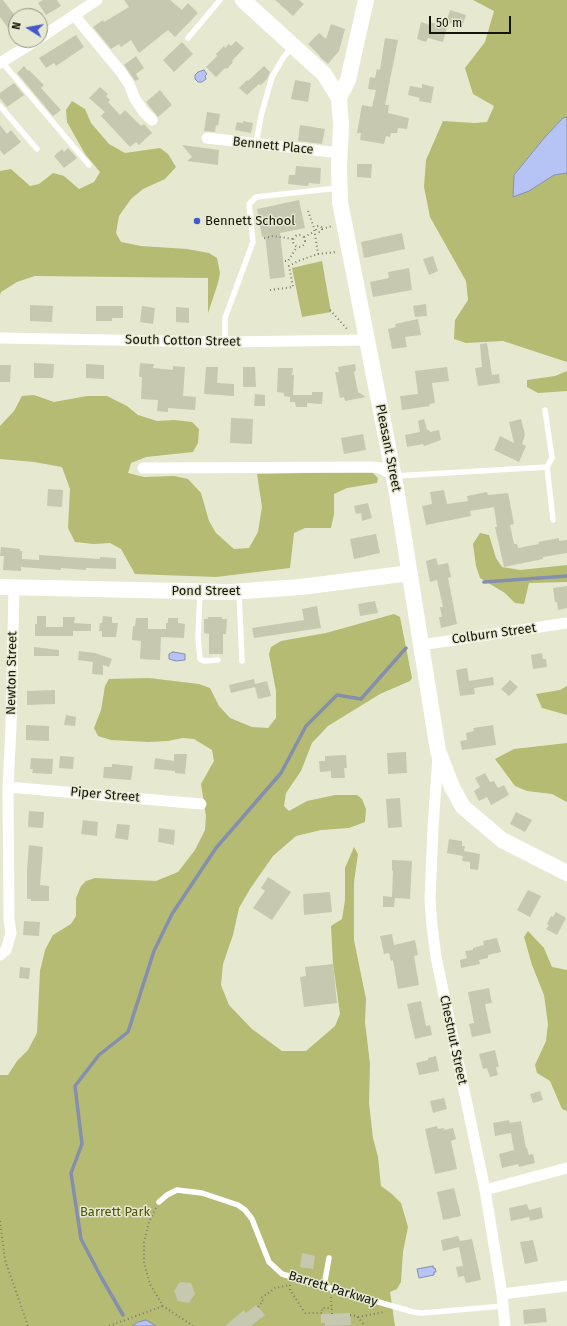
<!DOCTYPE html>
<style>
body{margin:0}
#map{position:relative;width:567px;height:1326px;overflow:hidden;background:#e6e9cf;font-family:"Fira Sans",sans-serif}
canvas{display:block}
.north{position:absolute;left:8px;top:8px;width:40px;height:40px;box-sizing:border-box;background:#e6e9cf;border:1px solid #929481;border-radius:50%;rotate:281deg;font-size:11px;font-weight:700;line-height:16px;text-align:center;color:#13140b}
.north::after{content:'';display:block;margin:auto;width:14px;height:18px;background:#4359cc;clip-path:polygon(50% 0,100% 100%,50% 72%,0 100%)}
.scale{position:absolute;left:429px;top:16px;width:82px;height:18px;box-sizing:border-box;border:2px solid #13140b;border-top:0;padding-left:5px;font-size:12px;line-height:14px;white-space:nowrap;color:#13140b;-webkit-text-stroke:3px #e6e9cf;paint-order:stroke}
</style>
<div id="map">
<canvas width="567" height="1326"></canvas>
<div class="north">N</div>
<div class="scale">50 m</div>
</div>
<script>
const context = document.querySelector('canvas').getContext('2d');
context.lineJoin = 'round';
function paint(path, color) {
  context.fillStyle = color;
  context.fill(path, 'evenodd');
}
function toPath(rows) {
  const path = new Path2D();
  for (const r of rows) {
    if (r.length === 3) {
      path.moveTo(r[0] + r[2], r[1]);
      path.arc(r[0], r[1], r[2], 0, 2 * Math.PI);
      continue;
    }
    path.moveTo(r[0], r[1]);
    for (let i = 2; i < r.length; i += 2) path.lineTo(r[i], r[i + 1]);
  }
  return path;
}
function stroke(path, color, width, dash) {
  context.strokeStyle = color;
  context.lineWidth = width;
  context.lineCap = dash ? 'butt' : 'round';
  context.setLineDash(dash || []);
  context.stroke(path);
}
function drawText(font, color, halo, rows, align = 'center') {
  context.font = font + ' "Fira Sans",sans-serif';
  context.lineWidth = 3;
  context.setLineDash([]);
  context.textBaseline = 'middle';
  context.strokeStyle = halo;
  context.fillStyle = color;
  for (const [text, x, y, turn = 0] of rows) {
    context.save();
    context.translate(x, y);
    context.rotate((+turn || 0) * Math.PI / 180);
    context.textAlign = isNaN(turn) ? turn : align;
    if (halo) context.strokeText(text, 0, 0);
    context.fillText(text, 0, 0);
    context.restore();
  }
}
paint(toPath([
 [473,0,567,0,567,117,563,118,545,137,514,175,513,196,529,191,554,175,567,173,567,362,503,341,466,343,454,339,455,320,468,300,466,281,430,217,424,187,426,160,443,121,474,123,487,122,494,106,473,94,465,68,485,42,494,11],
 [72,101,85,109,91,123,109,144,125,153,160,148,168,154,176,167,165,179,143,189,131,199,119,216,116,233,121,242,141,246,187,249,209,253,217,258,220,273,218,283,208,313,208,278,35,276,17,282,1,292,0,295,0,171,11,169,30,186,39,184,53,173,64,176,79,189,94,182,100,172,85,154,67,122,66,110],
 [322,261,331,312,302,317,292,268],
 [567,371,567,391,538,393,527,387,527,380,555,376],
 [34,395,54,402,87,396,107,396,127,406,138,415,157,421,174,420,192,422,199,429,198,443,193,452,146,457,131,463,128,473,144,477,174,476,188,479,201,493,209,521,216,533,234,549,249,548,258,532,262,507,257,474,356,472,372,472,378,478,377,483,347,488,334,494,334,514,331,528,305,528,294,533,290,568,216,577,135,574,121,549,110,543,94,544,75,542,68,528,70,489,62,467,34,462,0,459,0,426,14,411,22,396],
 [480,533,489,535,496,558,502,567,520,570,567,565,567,582,529,583,524,604,515,603,505,593,480,578,476,566,473,544],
 [394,614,400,617,412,678,410,681,380,694,328,726,312,743,301,771,286,793,284,806,289,811,307,801,335,795,357,795,362,799,366,809,365,822,349,828,321,830,296,836,273,856,250,889,239,908,233,935,223,964,221,985,229,1005,252,1029,282,1051,306,1051,335,1026,340,1014,333,964,331,926,342,919,345,900,345,868,354,847,358,854,354,882,354,940,366,999,365,1022,370,1064,369,1103,373,1138,378,1157,381,1186,392,1194,401,1203,408,1227,403,1252,401,1282,397,1289,390,1292,395,1326,0,1326,0,1075,8,1075,17,1061,28,1050,37,1033,40,971,45,950,53,935,71,924,76,916,76,898,81,886,86,881,95,878,156,881,178,872,195,850,205,830,206,816,201,784,214,761,212,750,194,739,183,738,168,741,148,742,111,740,98,736,94,728,101,710,105,686,109,679,149,678,199,684,210,688,219,706,230,718,252,727,268,728,276,718,276,691,269,654,271,647,281,641,326,633],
 [567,686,567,715,542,708,536,694,560,690],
 [567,743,567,802,552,794,527,791,515,786,495,759,514,749],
 [528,931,544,948,552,967,567,970,567,1111,562,1109,550,1081,537,1073,535,1065,546,1041,548,1024,544,995,532,965,524,937]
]), '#b5bb73');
const water = toPath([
 [204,70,207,74,205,76,206,79,202,82,198,82,195,79,195,75,198,72,204,70],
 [567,117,567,173,554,175,529,191,513,197,514,175,545,137,563,118,567,117],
 [173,652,185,654,185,660,176,661,169,659,169,654,173,652],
 [433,1266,433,1268,435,1268,436,1272,434,1272,434,1275,419,1278,417,1269,433,1266],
 [146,1320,156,1326,132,1326,138,1322,146,1320]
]);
paint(water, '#b5c4f4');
stroke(water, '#848fae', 1);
stroke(toPath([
 [484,582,567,576],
 [123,1315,101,1277,81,1239,71,1173,82,1144,75,1086,99,1055,128,1032,154,951,172,914,216,848,281,773,306,726,337,695,361,699,406,648]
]), '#848fae', 3.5);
paint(toPath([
 [0,0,3,0,16,17,16,28,11,32,0,17],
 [43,0,57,0,61,6,46,15,38,3],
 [124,0,170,0,182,10,188,3,198,13,175,37,168,30,139,53,131,40,121,47,119,44,111,49,93,27,103,20,104,22,129,7],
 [275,0,299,0,304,4,293,16],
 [450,10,466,15,462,27,446,22],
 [421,22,430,25,430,22,447,27,443,42,428,38,426,42,417,39],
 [331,24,345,29,339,51,328,64,320,57,320,56,308,44,319,33,326,39],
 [76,35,84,47,56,66,54,63,46,68,39,58],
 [385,38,398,40,385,105,389,105,388,113,409,118,407,129,398,128,397,133,391,133,390,137,386,136,384,144,360,140,361,133,357,133,362,105,372,107,376,90,368,89,370,77,375,78,377,69,380,70],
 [236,41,244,48,232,61,233,62,227,69,225,68,216,77,206,67,217,56,216,54,224,46,225,48,229,44,231,46],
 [182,42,193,54,174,72,163,60],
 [136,56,144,68,136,74,139,79,135,81,124,65],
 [24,66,28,71,29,70,44,85,41,88,61,110,53,116,17,73],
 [264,66,270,72,267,79,261,85,259,84,247,95,239,88,247,80,248,81],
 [295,80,311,83,308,102,291,99],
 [14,83,24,95,7,107,0,98,0,93],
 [422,84,434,87,431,103,419,101,420,98,408,95,410,86,422,88],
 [100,87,108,94,106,96,110,100,108,102,120,115,125,110,141,126,144,124,152,133,139,145,136,142,130,147,101,116,105,112,89,98],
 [160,90,172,105,158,117,146,102],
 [207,112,220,114,218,126,216,125,215,132,204,131],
 [243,121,253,123,251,133,235,130,237,122,243,123],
 [0,125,7,134,11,130,21,142,4,155,0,150],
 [300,125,325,129,322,144,298,141],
 [182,145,219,150,218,165,187,161,192,157],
 [68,148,77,158,64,168,54,156,62,149,64,152],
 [357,164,372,164,371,178,357,177],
 [296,166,321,168,320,184,309,183,308,186,288,184,289,175,295,175],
 [299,200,305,228,280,233,285,277,270,279,265,236,262,237,257,209],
 [402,233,405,249,364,258,361,242],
 [433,256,438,271,429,275,423,259],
 [409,268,412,290,373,297,370,282,389,278,388,272],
 [426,304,427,316,415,317,413,306],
 [30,305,53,306,52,322,30,321],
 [96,306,123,306,123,318,112,318,112,321,96,321],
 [142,306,155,308,153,324,140,322],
 [176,307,189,308,189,323,176,322],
 [418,319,421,335,405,337,407,347,392,349,388,329,396,327,395,324],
 [487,343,492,375,499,374,500,383,478,386,475,368,482,367,480,344],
 [34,363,54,364,53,378,34,378],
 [140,363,154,364,153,368,173,370,173,366,185,367,183,396,196,397,195,410,168,408,168,412,157,411,158,400,141,399,142,377,139,377],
 [86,364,104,365,104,379,86,378],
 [355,364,356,370,354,372,358,392,366,397,345,401,344,397,340,398,335,372,339,372,338,367],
 [0,365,11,365,10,382,0,382],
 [206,367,218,367,217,383,234,384,234,396,204,394],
 [243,367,255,367,256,387,243,387],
 [447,367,449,381,432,383,435,403,429,404,430,406,402,410,400,396,418,394,415,371],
 [278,368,293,368,292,375,294,375,293,395,312,395,312,392,323,392,322,404,307,403,307,407,296,407,295,402,290,402,290,397,284,396,284,393,277,392],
 [255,394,265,395,265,406,254,406],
 [231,418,253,419,252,444,230,443],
 [424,419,427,430,429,430,430,432,439,430,441,440,424,446,423,444,407,447,405,435,420,432,418,421],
 [521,419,525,435,522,444,526,446,519,462,494,450,500,436,514,443,509,422],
 [363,434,366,450,344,454,341,438],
 [48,489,63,490,62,507,47,506],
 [444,490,447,504,468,501,467,496,487,492,488,495,508,493,514,524,510,525,514,544,517,544,518,548,539,544,538,542,559,538,559,541,567,540,567,553,543,557,543,559,504,567,495,527,497,527,494,507,470,511,471,516,426,525,422,506,432,504,430,492],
 [368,503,372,518,362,521,361,513,356,514,354,506],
 [376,534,380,553,354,559,350,539],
 [1,547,20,549,20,551,22,551,22,559,39,560,39,555,100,559,100,557,116,558,116,569,86,568,86,570,61,568,61,570,21,567,21,571,3,570,4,556,0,556],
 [436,558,438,565,448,563,451,577,448,578,457,624,441,628,439,617,442,617,440,607,443,607,437,580,430,582,426,561],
 [567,586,567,608,558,610,557,602,555,602,553,588],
 [375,601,378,613,360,616,358,604],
 [317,606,321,628,254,638,252,628,304,620,302,609],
 [37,616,46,616,46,627,63,627,63,617,75,617,74,623,91,624,91,631,73,631,73,636,35,636,35,624,37,624],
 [103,616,112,617,112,623,118,623,116,637,102,637,102,631,99,631,100,623,102,623],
 [208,617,222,617,222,619,227,619,226,634,223,634,223,654,209,654,209,634,204,633,204,619,208,619],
 [136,618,148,618,148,629,166,629,166,623,168,623,168,618,178,618,178,623,185,624,184,638,161,637,160,660,140,659,141,641,132,640,133,626,135,626],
 [34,647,59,650,59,656,34,656],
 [79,651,95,653,112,659,109,667,103,665,103,675,92,674,93,662,78,660],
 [542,653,543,659,546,659,547,667,533,669,531,655],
 [467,668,469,681,493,677,494,685,474,688,475,694,460,696,456,670],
 [254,679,255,684,267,681,271,696,258,699,255,687,231,693,229,685],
 [510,680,518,687,509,696,501,689],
 [55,690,55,704,27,705,27,691],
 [66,715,76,717,75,726,64,725],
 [26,725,49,726,49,741,26,740],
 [493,725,496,745,462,750,460,741,467,740,466,733,474,731,473,728],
 [406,752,407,773,388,774,387,753],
 [174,754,187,754,185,774,175,773,175,771,154,769,155,758,174,761],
 [346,755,347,768,344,768,345,778,331,778,331,771,320,772,319,761,325,761,325,756],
 [60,756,74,757,73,769,59,768],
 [31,758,53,759,52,774,32,773,33,769,30,769],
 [112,764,133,766,131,780,103,778,104,767,112,767],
 [485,773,490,782,494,781,498,788,504,785,509,795,491,805,487,797,479,801,474,791,480,787,475,778],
 [400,798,402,827,388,828,386,799],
 [29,811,44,812,43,828,28,827],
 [516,812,532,820,525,832,510,824],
 [83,820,98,822,97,836,81,834],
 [117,824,130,825,128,840,115,838],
 [159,828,175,830,174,845,158,842],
 [449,839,462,841,462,846,465,846,464,851,480,854,478,870,470,869,470,862,462,861,463,856,447,853],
 [29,845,43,847,40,885,49,886,49,901,31,901,31,899,27,899,27,870],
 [392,860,412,861,410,899,395,898,394,907,383,907,383,896,392,897,393,871,392,870],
 [268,877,291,892,272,920,253,908,265,891,261,888],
 [528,890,541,896,530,917,517,910],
 [330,892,332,912,304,915,303,894],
 [556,912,566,918,557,935,546,929,549,925,547,924,551,916,553,917],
 [24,921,40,922,39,936,23,935],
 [392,934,394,945,415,940,418,955,414,956,419,985,398,989,393,960,391,961,389,953,384,954,380,936],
 [497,938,501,952,488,955,488,958,479,960,480,964,461,968,460,960,467,958,465,951,473,950,473,948,484,945,483,941],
 [333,964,337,1003,304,1007,300,977,306,976,305,967],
 [20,967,30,968,29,979,19,978],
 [489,988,492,1003,485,1004,491,1033,472,1037,469,1024,474,1023,468,992],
 [421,1001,426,1026,430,1025,432,1035,415,1039,407,1004],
 [495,1050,499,1067,496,1067,498,1075,490,1077,487,1068,483,1069,479,1054],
 [436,1056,439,1071,419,1075,416,1063,428,1060,428,1058],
 [540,1091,543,1100,533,1103,530,1094],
 [444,1098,447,1109,433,1113,430,1101],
 [509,1120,510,1123,521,1121,526,1148,527,1148,529,1155,533,1154,535,1163,519,1167,518,1164,502,1168,499,1154,514,1150,511,1133,495,1136,493,1123],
 [437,1126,438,1129,444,1128,444,1130,453,1128,456,1139,451,1141,457,1169,435,1174,425,1129],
 [454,1188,461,1216,443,1220,437,1192],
 [527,1204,529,1210,541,1207,543,1218,530,1221,529,1217,511,1221,509,1208],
 [458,1236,460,1241,472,1239,481,1280,466,1283,464,1276,458,1277,456,1267,463,1266,459,1247,443,1251,441,1240],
 [533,1240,538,1261,525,1264,520,1242],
 [302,1253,315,1256,313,1269,300,1267],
 [180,1282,191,1283,195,1294,189,1303,178,1301,174,1291],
 [256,1305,265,1315,251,1326,225,1326,244,1310,246,1313],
 [545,1308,547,1322,524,1324,523,1310],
 [350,1313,351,1325,325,1326,325,1323,321,1323,321,1314]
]), '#c6c9af');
stroke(toPath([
 [308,211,314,228,318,254],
 [319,229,3],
 [322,229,332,226],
 [299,241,6],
 [304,237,314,232],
 [264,238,273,236,293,239],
 [285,261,288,261,297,247],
 [270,290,293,287,289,266,298,261,318,254,337,252],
 [330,310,348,330],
 [156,1208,149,1222,144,1242,144,1263,150,1284,163,1306,193,1326],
 [0,1221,5,1260,28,1326],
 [331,1297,332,1314],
 [258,1307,263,1301,261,1298,270,1292,275,1288,290,1285,290,1290,305,1313,322,1313,322,1308,332,1308],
 [350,1315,357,1316,365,1326],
 [358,1317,384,1312],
 [109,1326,163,1306]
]), '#7c7e6c', 2, [1, 3]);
stroke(toPath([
 [188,38,220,0],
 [2,62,89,165],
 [0,106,37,149],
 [256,144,261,116,272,77,283,58,292,47],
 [225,342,225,318,253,242,249,204,256,197,338,188],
 [545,410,552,458,547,467,553,520],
 [395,476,547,467],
 [239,592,242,661],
 [200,593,198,638,200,659,204,661,218,660],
 [159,1202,167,1195,177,1190,202,1193,238,1205,245,1210,252,1219,269,1262,282,1274,413,1312,423,1313,503,1306],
 [324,1286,329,1258]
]), '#fff', 5.5);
stroke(toPath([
 [74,15,121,72,129,84,135,99,144,112,152,120],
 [40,38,97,0],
 [0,63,37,40],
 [207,138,340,153],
 [0,338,223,342,367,340],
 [143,468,371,467,381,468,394,476],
 [421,645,567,623],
 [438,756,433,828,430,899,432,926,436,957,485,1190,502,1294,505,1326],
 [8,787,201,804],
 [0,955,6,950,11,933,9,920,8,787,11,727,14,587],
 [485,1190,567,1168],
 [502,1294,567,1286]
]), '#fff', 11);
stroke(toPath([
 [243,0,324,74,339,98,341,126,339,166,340,202,396,488,438,751,452,787,463,807,502,840,567,873],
 [339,98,348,80,366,0],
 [0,587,230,592,301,587,410,573]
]), '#fff', 16);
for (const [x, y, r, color] of [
 [197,221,4,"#4359cc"]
]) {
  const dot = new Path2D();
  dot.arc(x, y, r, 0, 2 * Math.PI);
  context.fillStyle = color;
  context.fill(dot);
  stroke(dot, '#e6e9cf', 1.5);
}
drawText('13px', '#13140b', '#e6e9cf', [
 ["Bennett Place",273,146,6],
 ["South Cotton Street",183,341,1],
 ["Pleasant Street",388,448,79],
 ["Pond Street",206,591],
 ["Colburn Street",494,634,-8],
 ["Newton Street",12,673,-89],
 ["Piper Street",105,795,5],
 ["Chestnut Street",453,1040,78],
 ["Barrett Parkway",333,1289,17]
]);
drawText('13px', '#13140b', '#e6e9cf', [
 ["Bennett School",205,221]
], 'left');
drawText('13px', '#4d510a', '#e6e9cf', [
 ["Barrett Park",115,1212]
]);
</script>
